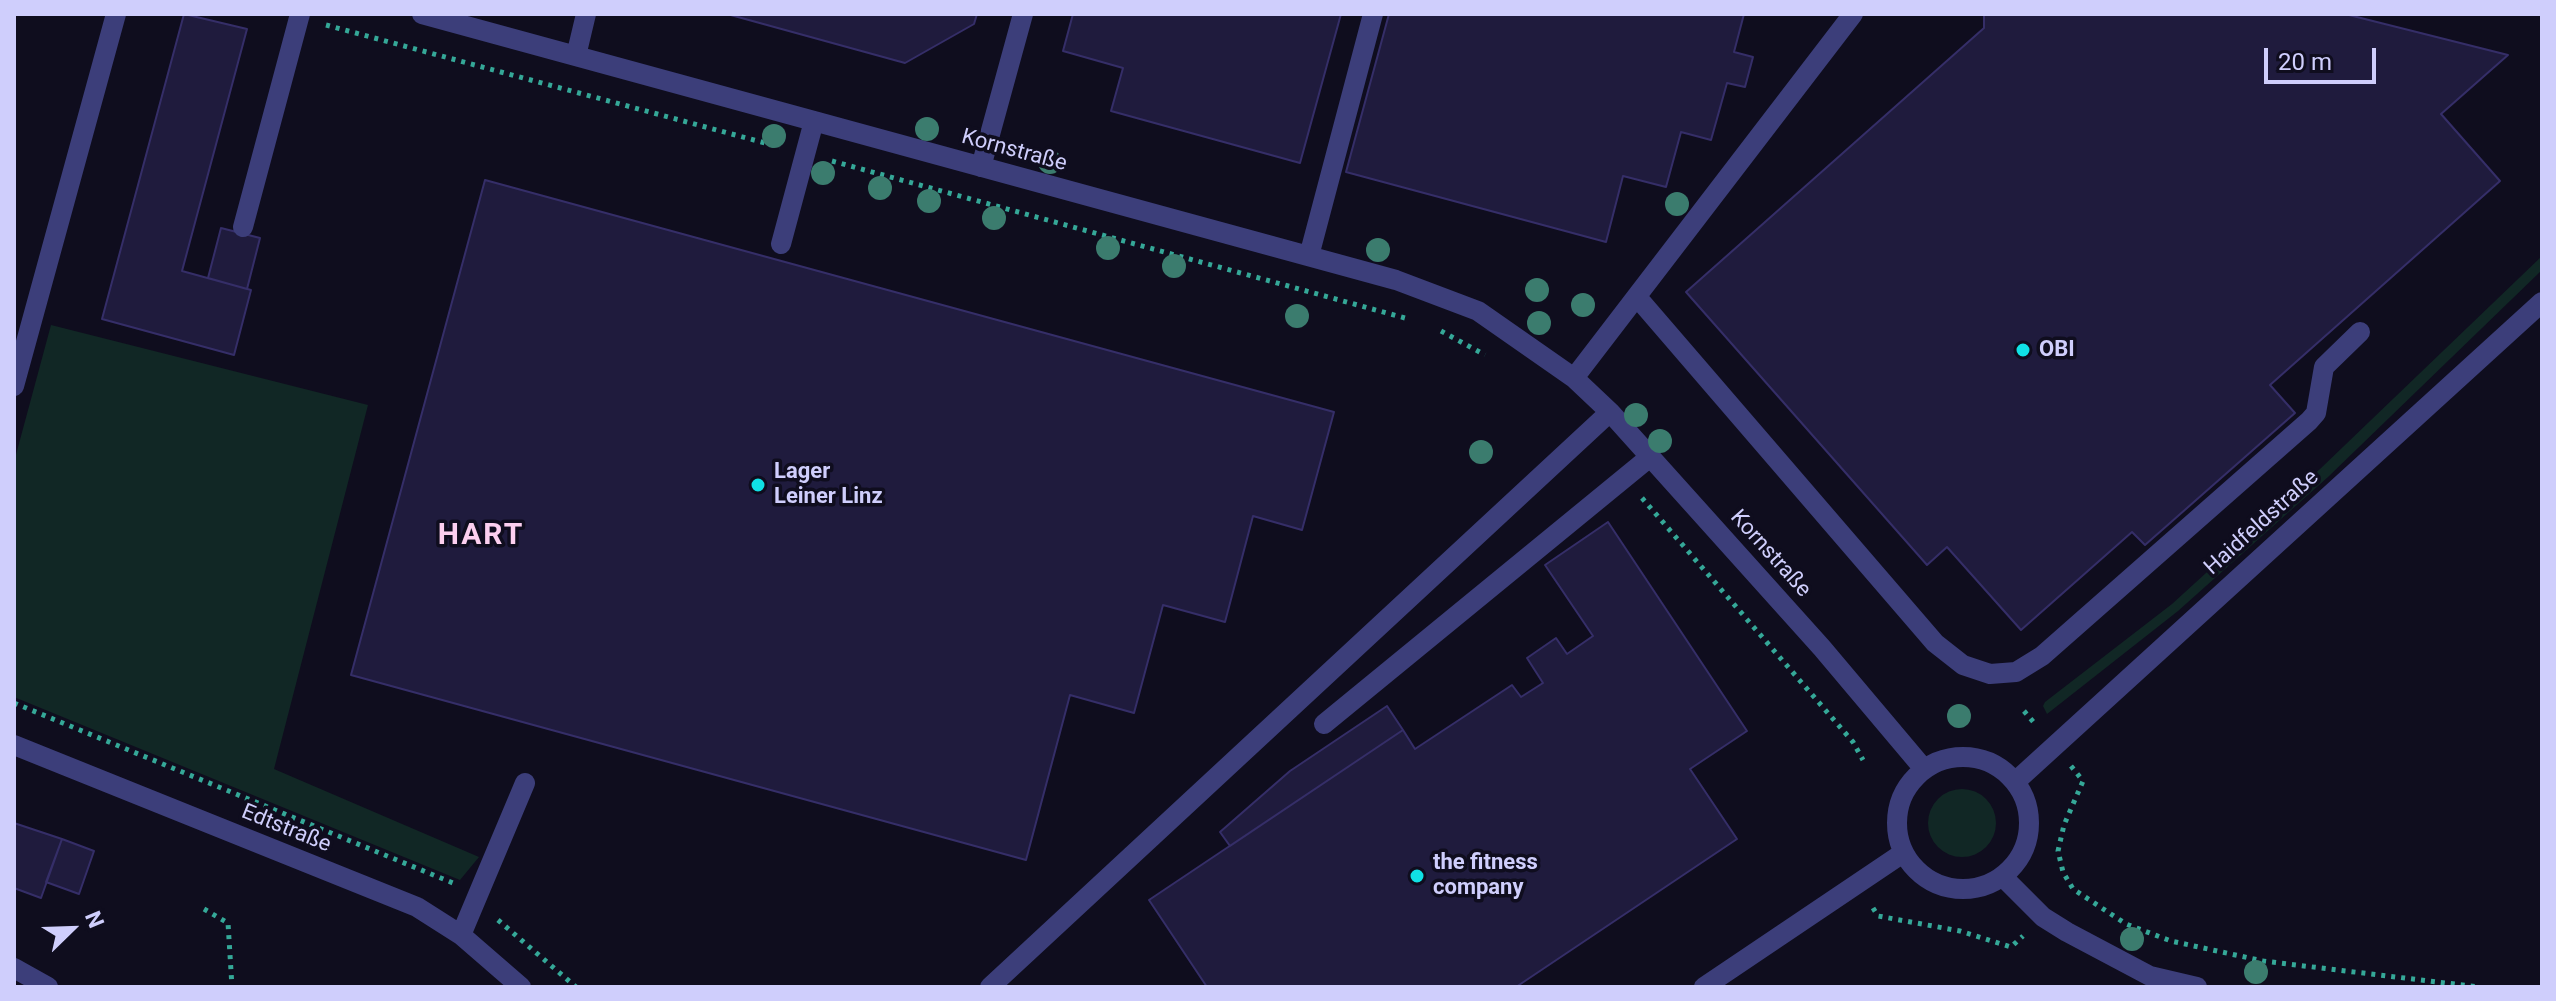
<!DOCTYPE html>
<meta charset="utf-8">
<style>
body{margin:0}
#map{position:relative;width:2556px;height:1001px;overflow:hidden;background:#0f0d1e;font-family:Roboto,sans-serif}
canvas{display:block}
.frame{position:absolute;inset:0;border:16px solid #cfcefc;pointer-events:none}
.north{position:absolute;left:32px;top:889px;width:80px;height:80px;-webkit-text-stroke:6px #0f0d1e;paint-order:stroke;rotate:67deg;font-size:22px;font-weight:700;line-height:32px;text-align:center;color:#cfcefc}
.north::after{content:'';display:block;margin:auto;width:28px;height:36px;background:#cfcefc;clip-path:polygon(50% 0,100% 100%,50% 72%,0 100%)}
.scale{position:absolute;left:2264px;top:48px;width:112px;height:36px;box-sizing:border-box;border:4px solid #cfcefc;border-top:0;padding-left:10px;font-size:24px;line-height:28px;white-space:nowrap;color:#cfcefc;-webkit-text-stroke:6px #0f0d1e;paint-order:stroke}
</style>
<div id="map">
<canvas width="2556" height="1001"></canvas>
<div class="frame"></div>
<div class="north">N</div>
<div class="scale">20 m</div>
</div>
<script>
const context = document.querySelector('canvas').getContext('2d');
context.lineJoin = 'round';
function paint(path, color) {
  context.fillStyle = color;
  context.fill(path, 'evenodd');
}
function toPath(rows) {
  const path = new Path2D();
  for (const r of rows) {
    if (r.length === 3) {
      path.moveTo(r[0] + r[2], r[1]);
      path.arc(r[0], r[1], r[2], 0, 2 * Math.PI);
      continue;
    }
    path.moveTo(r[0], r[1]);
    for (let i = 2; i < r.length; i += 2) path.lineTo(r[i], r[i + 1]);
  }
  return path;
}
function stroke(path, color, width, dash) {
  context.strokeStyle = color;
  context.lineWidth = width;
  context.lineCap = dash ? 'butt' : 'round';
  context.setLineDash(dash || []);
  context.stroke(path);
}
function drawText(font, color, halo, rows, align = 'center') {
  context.font = font + ' Roboto,sans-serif';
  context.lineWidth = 7;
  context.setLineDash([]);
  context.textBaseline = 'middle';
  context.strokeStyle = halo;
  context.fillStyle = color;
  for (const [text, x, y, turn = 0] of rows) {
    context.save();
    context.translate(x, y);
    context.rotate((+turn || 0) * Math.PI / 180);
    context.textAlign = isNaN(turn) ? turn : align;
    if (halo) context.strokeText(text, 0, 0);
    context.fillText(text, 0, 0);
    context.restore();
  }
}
paint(toPath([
 [2542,256,2542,270,2328,477,2178,611,2047,714,2043,706,2045,702,2172,604,2320,469],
 [51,325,368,405,274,769,479,857,460,880,14,697,14,462],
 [1962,823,34]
]), '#112725');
const building = toPath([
 [184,14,247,29,182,271,251,290,234,355,102,319,184,14],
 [727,14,977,14,974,24,905,63,727,14],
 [1073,14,1341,14,1300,163,1111,111,1123,68,1063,51,1073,14],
 [1389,14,1744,14,1734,52,1753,57,1745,87,1727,83,1711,140,1681,132,1666,187,1623,176,1606,242,1346,172,1389,14],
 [1984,14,2345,14,2508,55,2441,114,2500,181,2270,385,2295,413,2145,545,2132,532,2021,630,1947,547,1927,565,1686,292,1984,28,1984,14],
 [485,180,1334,412,1302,530,1253,516,1225,622,1163,605,1134,713,1070,695,1026,860,351,675,485,180],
 [221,228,260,238,247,289,208,278,221,228],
 [1608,522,1747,731,1690,769,1737,839,1516,987,1207,987,1149,900,1403,730,1415,749,1512,685,1521,697,1543,683,1527,658,1556,638,1567,654,1593,636,1545,565,1608,522],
 [1387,706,1403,730,1230,846,1220,832,1290,771,1387,706],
 [14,823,62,839,41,898,14,888,14,823],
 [62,839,94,851,79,894,46,882,62,839]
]);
paint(building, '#1f1b3d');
stroke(building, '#352e68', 2);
stroke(toPath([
 [326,25,780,147],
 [832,161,1405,318],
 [1441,331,1485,355],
 [1642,498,1853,742,1863,760],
 [14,703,453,883],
 [2024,711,2036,725],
 [2071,766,2083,781,2064,825,2058,851,2063,872,2073,889,2126,924,2171,941,2263,961,2479,987],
 [1873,908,1878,916,1960,931,2011,947,2023,936],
 [204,909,228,923,232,987],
 [498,920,576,987]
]), '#35a898', 5, [4, 6]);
stroke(toPath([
 [422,14,1396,280,1478,311,1574,378,1610,412,1822,648,1924,769],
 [576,56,586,14],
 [981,167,1023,14],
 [243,227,300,14],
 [781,244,814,121],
 [1309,256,1373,14],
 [1637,297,1935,643,1963,665,1990,674,2016,672,2042,656,2309,421,2316,413,2324,367,2360,332],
 [1574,378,1853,14],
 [14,386,116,14],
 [1324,724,1650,457],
 [14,745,417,907,461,935,521,987],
 [1963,823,66],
 [2015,782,2542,302],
 [2003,877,2043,917,2067,932,2150,976,2197,987],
 [461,935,525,783],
 [14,968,48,987],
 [990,987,1610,412],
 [1704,987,1903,853]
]), '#3c3e7a', 20);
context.fillStyle = '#3b7c6e';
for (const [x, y] of [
 [927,129],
 [774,136],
 [1050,162],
 [823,173],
 [880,188],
 [929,201],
 [1677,204],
 [994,218],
 [1108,248],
 [1378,250],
 [1174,266],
 [1537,290],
 [1583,305],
 [1297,316],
 [1539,323],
 [1636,415],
 [1660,441],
 [1481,452],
 [1959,716],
 [2132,939],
 [2256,972]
]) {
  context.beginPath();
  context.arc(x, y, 12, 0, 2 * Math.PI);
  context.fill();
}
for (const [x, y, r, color] of [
 [2023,350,8,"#10e1e5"],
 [758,485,8,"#10e1e5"],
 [1417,876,8,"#10e1e5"]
]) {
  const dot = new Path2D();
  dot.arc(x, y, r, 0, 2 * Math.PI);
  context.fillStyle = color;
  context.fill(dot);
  stroke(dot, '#0f0d1e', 3);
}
drawText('22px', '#cfcefc', '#0f0d1e', [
 ["Kornstraße",1014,151,15],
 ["Haidfeldstraße",2262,523,-42],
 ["Kornstraße",1770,554,48],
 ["Edtstraße",286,829,22]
]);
drawText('bold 22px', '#cfcefc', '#0f0d1e', [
 ["OBI",2039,350],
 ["Lager",774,472],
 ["Leiner Linz",774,497],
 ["the fitness",1433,863],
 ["company",1433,888]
], 'left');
context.letterSpacing = '2px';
drawText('bold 30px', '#fccfef', '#0f0d1e', [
 ["HART",481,536]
]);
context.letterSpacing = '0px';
</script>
